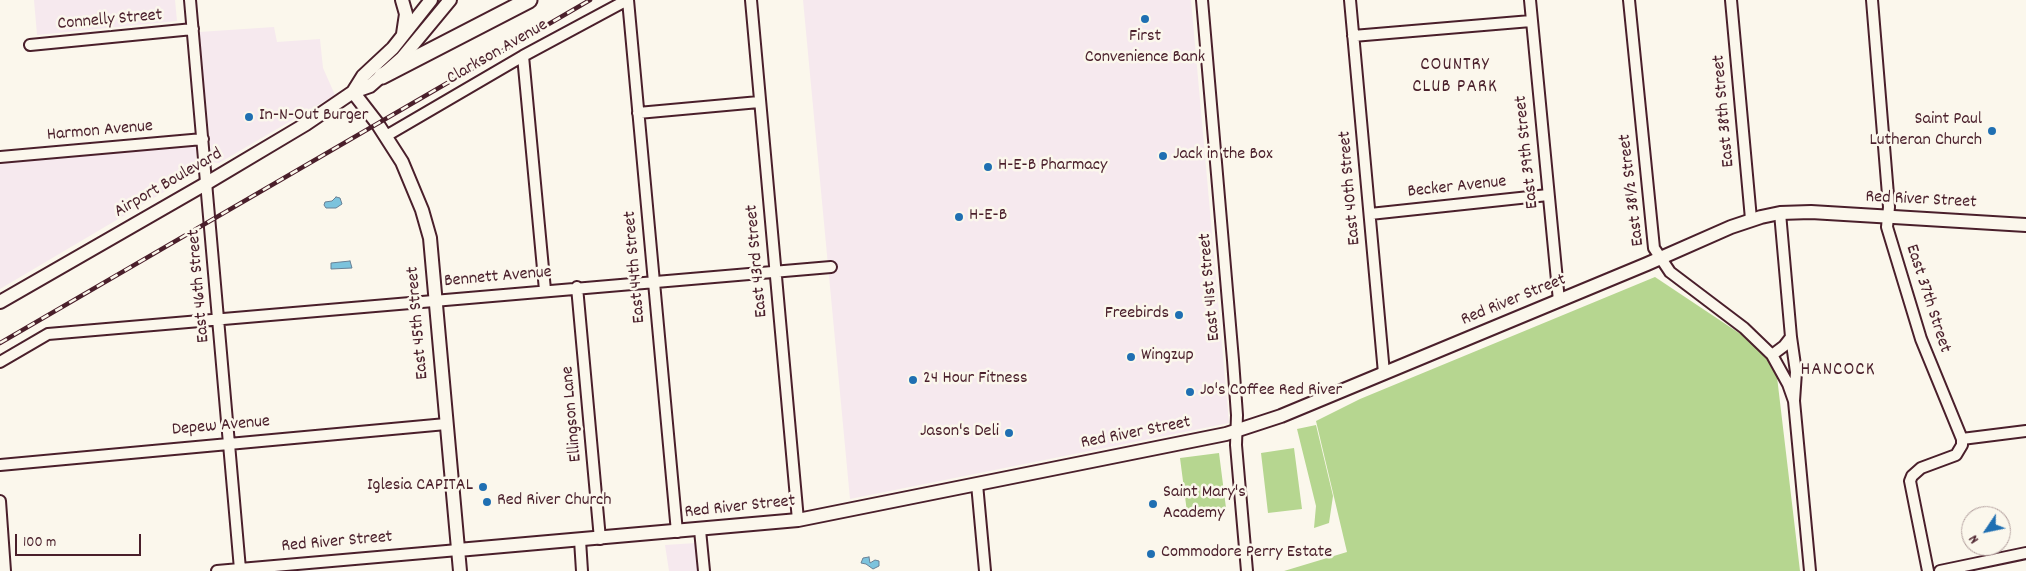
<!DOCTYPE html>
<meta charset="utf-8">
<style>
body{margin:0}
#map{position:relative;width:2026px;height:571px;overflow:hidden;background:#fbf7ec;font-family:Dekko,sans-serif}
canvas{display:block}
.north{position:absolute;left:1961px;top:506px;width:50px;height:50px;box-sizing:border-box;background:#fbf7ec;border:1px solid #b4a19f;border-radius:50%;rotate:236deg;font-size:14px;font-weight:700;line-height:20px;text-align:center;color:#4a1f2b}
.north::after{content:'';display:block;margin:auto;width:18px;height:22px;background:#1f6fb2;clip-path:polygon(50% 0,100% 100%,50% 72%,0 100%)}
.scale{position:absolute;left:15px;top:534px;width:126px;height:22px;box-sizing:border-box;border:2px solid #4a1f2b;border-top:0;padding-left:6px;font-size:15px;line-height:18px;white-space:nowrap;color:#4a1f2b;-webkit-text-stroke:4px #fbf7ec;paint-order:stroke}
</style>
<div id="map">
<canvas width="2026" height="571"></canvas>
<div class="north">N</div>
<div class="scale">100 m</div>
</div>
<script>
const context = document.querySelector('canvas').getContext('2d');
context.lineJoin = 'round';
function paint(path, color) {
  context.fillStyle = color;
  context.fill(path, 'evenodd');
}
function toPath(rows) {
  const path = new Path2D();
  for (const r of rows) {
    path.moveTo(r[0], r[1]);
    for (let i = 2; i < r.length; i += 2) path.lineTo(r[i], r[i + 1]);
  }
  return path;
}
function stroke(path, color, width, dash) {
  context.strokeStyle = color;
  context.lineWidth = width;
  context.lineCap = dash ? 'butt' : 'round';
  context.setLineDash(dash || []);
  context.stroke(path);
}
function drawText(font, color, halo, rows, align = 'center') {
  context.font = font + ' Dekko,sans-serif';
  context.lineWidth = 5;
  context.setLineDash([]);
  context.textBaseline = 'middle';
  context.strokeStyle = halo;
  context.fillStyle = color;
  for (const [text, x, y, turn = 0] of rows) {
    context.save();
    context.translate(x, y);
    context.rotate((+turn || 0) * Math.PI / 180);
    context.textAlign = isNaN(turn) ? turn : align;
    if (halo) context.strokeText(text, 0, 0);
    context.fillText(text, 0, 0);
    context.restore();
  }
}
paint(toPath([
 [34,0,175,0,177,21,37,35],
 [803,0,1191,0,1229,423,850,499],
 [274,27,277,42,320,39,323,68,335,95,219,163,212,162,199,32],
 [196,146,196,173,0,289,0,163],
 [696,543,698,571,669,571,665,545]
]), '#f6e9ee');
paint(toPath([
 [1655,277,1772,355,1775,360,1800,571,1284,571,1347,552,1316,421,1360,399],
 [1316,425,1333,496,1329,523,1314,528,1316,506,1297,429],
 [1294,448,1302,509,1268,513,1261,453],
 [1219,453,1226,508,1187,512,1180,458]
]), '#b6d690');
const water = toPath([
 [336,197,340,198,342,204,336,208,326,208,324,205,325,202,332,201,336,197],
 [350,261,352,268,331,269,331,263,350,261],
 [869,557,870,563,875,560,879,561,879,566,873,569,866,564,861,563,863,558,869,557]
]);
paint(water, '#7cc3dd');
stroke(water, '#688196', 1);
const minor = toPath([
 [190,0,240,569],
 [628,0,677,532],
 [751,0,798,520],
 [1202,0,1233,360,1237,415,1236,445,1247,571],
 [1350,0,1384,373],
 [1530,0,1559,301],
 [1629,0,1654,248,1670,272,1744,328,1772,355,1788,384,1794,401],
 [1731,0,1751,219],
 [1872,0,1889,207,1887,227,1921,339,1962,439,1962,445,1956,455,1921,468,1912,476,1910,481,1928,571],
 [1353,36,1531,21],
 [30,45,193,29],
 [523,56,545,290],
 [638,113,759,102],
 [386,136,523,56,627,0],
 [0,157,203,139],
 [1780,213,1791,337,1796,372,1794,401,1810,571],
 [1370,214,1548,195],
 [577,287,600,539],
 [1772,355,1784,346,1791,337],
 [0,362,48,334,831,267],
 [1962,439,2026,431],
 [0,465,446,424],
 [977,484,985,571],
 [0,501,5,571],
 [700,530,704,571],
 [580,540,582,571],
 [217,571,458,550],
 [1940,571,2026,553]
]);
const major = toPath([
 [402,0,406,14,403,34],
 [353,92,377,123,402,162,422,210,430,238,460,571],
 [353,92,363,76,393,48,431,0],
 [0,302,207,183,306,124,353,92,370,86,402,58,450,0],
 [458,550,798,520,1226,434,1281,416,1647,264,1731,227,1761,217,1780,213,1811,212,2026,225]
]);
const highway = toPath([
 [382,76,529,0]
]);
stroke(minor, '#4a1f2b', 14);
stroke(major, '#4a1f2b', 16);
stroke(highway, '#4a1f2b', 19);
stroke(minor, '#fbf7ec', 10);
stroke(major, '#fbf7ec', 12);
stroke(highway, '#fbf7ec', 15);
const rail = toPath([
 [0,343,590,0]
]);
stroke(rail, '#4a1f2b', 4.5);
stroke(rail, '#fbf7ec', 2.5, [8]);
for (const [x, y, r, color] of [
 [1145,19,5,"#1f6fb2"],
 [249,117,5,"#1f6fb2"],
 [1992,131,5,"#1f6fb2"],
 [1163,156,5,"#1f6fb2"],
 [988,167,5,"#1f6fb2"],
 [959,217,5,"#1f6fb2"],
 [1179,315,5,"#1f6fb2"],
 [1131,357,5,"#1f6fb2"],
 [913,380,5,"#1f6fb2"],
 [1190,392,5,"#1f6fb2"],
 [1009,433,5,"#1f6fb2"],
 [483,487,5,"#1f6fb2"],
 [487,502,5,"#1f6fb2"],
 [1153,504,5,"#1f6fb2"],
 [1151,554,5,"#1f6fb2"]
]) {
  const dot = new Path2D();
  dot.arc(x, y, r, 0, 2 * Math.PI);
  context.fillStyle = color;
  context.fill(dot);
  stroke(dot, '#fbf7ec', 2);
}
drawText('18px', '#4a1f2b', '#fbf7ec', [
 ["Connelly Street",110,21,-5],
 ["Clarkson Avenue",498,53,-30],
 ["East 38th Street",1725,111,-95],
 ["Harmon Avenue",100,132,-5],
 ["East 39th Street",1528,152,-96],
 ["Airport Boulevard",169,184,-30],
 ["East 40th Street",1351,188,-95],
 ["Becker Avenue",1457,188,-6],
 ["East 38½ Street",1633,190,-97],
 ["Red River Street",1921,201,3],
 ["East 43rd Street",758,261,-95],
 ["East 44th Street",636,267,-95],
 ["Bennett Avenue",498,278,-5],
 ["East 46th Street",200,286,-95],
 ["East 41st Street",1211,287,-95],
 ["East 37th Street",1927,299,72],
 ["Red River Street",1514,301,-22],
 ["East 45th Street",419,323,-95],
 ["Ellingson Lane",573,414,-95],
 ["Depew Avenue",221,427,-5],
 ["Red River Street",1136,434,-11],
 ["Red River Street",740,508,-6],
 ["Red River Street",337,543,-5]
]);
drawText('18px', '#4a1f2b', '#fbf7ec', [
 ["First",1145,38,"center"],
 ["Convenience Bank",1145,59,"center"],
 ["In-N-Out Burger",259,117],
 ["Saint Paul",1982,121,"right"],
 ["Lutheran Church",1982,142,"right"],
 ["Jack in the Box",1173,156],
 ["H-E-B Pharmacy",998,167],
 ["H-E-B",969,217],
 ["Freebirds",1169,315,"right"],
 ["Wingzup",1141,357],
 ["24 Hour Fitness",923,380],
 ["Jo's Coffee Red River",1200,392],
 ["Jason's Deli",999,433,"right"],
 ["Iglesia CAPITAL",473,487,"right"],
 ["Saint Mary's",1163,494],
 ["Academy",1163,515],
 ["Red River Church",497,502],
 ["Commodore Perry Estate",1161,554]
], 'left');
context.letterSpacing = '1px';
drawText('19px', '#4a1f2b', '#fbf7ec', [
 ["COUNTRY",1455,66],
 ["CLUB PARK",1455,88],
 ["HANCOCK",1838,371]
]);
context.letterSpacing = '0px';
</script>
